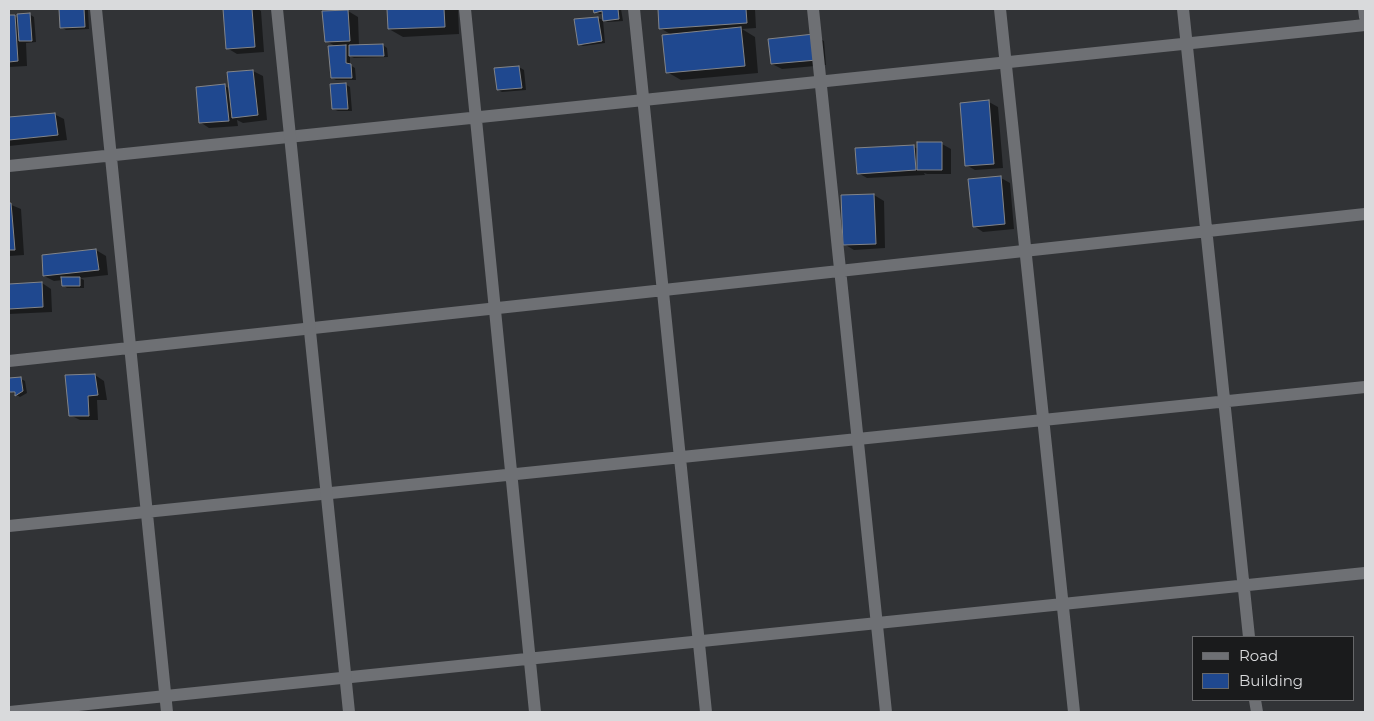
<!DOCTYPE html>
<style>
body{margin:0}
#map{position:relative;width:1374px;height:721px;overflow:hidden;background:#313336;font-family:Montserrat,sans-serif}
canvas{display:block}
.frame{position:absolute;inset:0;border:10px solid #d9dadc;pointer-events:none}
.legend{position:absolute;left:1192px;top:636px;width:162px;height:65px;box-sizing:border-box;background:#1a1b1c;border:1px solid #666769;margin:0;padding:6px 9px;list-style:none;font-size:15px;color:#d9dadc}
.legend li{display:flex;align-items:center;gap:10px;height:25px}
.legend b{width:25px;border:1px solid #666769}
</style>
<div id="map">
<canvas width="1374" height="721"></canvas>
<div class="frame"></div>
<ul class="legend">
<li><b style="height:6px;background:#6e7074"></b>Road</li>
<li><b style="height:14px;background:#1f488f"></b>Building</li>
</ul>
</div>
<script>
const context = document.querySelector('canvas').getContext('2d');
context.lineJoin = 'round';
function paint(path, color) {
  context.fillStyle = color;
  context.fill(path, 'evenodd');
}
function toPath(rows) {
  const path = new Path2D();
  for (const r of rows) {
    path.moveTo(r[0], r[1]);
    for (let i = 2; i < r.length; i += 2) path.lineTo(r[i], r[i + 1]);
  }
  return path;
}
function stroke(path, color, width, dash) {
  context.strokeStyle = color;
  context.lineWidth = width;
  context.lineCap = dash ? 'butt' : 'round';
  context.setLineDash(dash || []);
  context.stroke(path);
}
paint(toPath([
 [60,9,88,10,89,29,66,30,61,27],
 [224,9,258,9,261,11,264,52,237,54,227,48],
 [389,9,458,9,459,34,403,37,389,29],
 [595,9,621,9,623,21,608,22,604,20,603,14,600,14,595,12],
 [659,9,755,9,756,28,742,29,755,37,758,73,681,80,667,72,672,35,660,28],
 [348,11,358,17,359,46,383,45,387,48,388,57,354,58,350,56,350,65,355,68,356,80,336,80,332,78,337,47,326,41,324,12],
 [29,14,34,17,36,42,26,43,27,66,9,67,9,16,14,16,18,18],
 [598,18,603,20,605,43,583,46,579,44,576,21],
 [814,35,824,41,826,65,782,69,772,64],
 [519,67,524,70,526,90,502,92,498,90],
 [253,71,263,76,267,120,243,123,237,120,238,126,209,128,200,122,197,88,225,86,230,89,229,73],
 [345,84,350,87,352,111,338,111,333,109],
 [989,102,998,107,1003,168,975,170,966,165],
 [54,114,64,119,67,140,9,146,9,118],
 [942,144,951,149,951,174,927,174,924,173,925,175,867,178,858,173,914,147,918,149],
 [1001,178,1010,183,1014,229,983,232,974,226],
 [874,195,884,201,885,248,854,250,844,244,842,196],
 [9,204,21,209,24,255,9,256,9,268],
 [96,250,106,256,108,275,80,278,84,280,84,288,67,288,63,285,63,280,54,281,44,276],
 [42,283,51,289,52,312,9,314,9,285],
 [95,375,104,381,107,400,97,400,98,420,80,420,70,415],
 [9,379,21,379,25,381,27,393,20,397,10,391]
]), '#0007');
const building = toPath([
 [59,9,84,9,85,27,60,28,59,9],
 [223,9,252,9,255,47,226,49,223,9],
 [387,9,444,9,445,27,388,29,387,9],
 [593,9,618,9,619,19,603,21,602,11,594,13,593,9],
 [658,9,746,9,747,23,659,29,658,9],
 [348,10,350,41,325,42,322,11,348,10],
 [30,13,32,41,19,41,17,14,30,13],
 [9,15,15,15,18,61,9,62,9,15],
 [598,17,602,41,578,45,574,19,598,17],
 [741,27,745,66,666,73,662,35,741,27],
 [814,34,817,60,771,64,768,39,814,34],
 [383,44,384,56,349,56,349,45,383,44],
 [346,45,346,63,351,64,352,78,331,78,328,46,346,45],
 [519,66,522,88,497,90,494,68,519,66],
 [253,70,258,115,232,118,227,72,253,70],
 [346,83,348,109,332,109,330,84,346,83],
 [225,84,229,121,199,123,196,87,225,84],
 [989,100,994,164,965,166,960,103,989,100],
 [55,113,58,135,9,140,9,117,55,113],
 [917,142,942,142,942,170,917,170,917,142],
 [914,145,916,170,857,174,855,148,914,145],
 [1001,176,1005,224,973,227,968,179,1001,176],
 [874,194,876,244,843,245,841,195,874,194],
 [9,203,11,203,15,250,9,250,9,203],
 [96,249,99,270,43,276,42,255,96,249],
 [61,277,80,277,80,286,62,286,61,277],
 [42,282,43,307,9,309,9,284,42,282],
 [95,374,98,395,88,396,89,416,69,416,65,375,95,374],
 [21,377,23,391,15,396,15,392,9,392,9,378,21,377]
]);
paint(building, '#1f488f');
stroke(building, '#828488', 1);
stroke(toPath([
 [96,9,167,712],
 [465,9,535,712],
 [634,9,706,712],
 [813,9,886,712],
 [1000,9,1074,712],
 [1183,9,1249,637],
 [1364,9,1365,17],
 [9,166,1365,25],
 [9,361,1365,214],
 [9,526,1365,387],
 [1255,700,1257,712],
 [10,712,1365,573]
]), '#6e7074', 12);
stroke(toPath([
 [277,9,349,712]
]), '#6e7074', 12);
</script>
